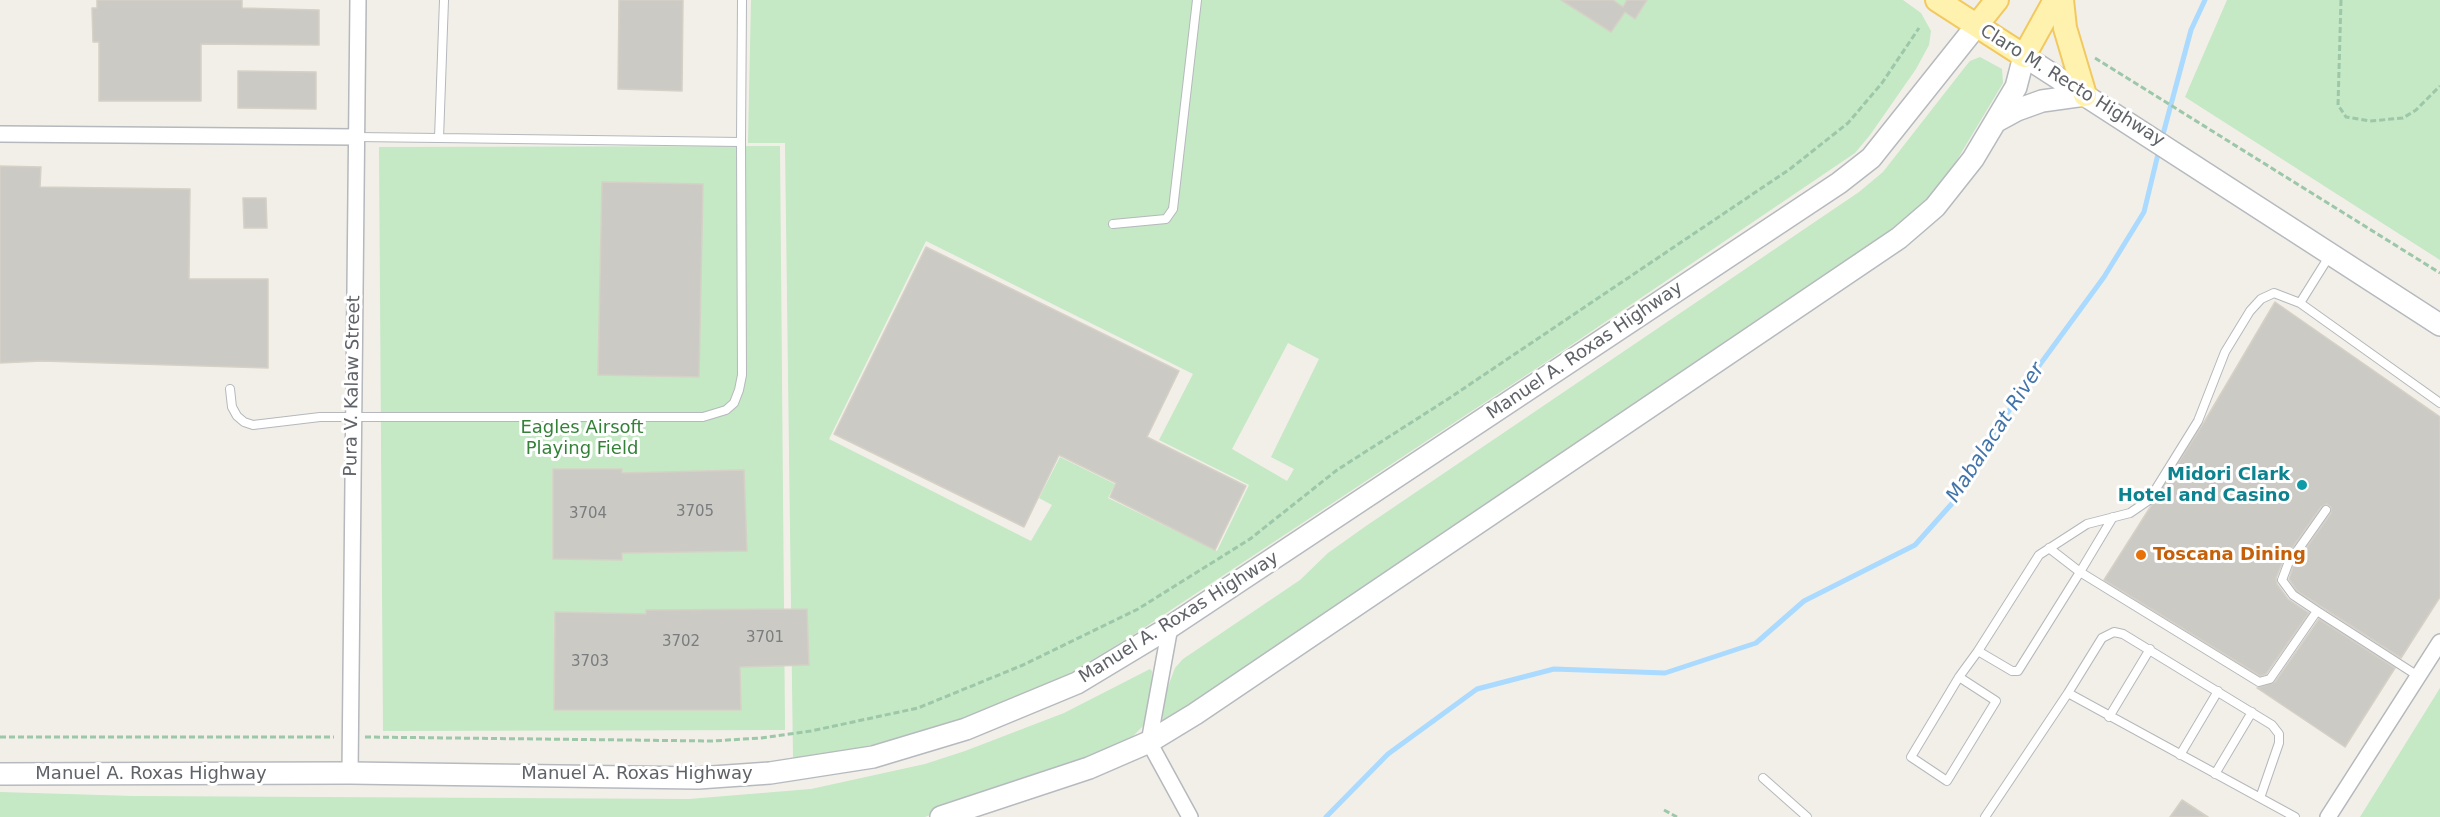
<!DOCTYPE html>
<style>
body{margin:0}
canvas{display:block;background:#f1efe8}
</style>
<canvas width="2440" height="817"></canvas>
<script>
const context = document.querySelector('canvas').getContext('2d');
context.lineJoin = 'round';
function paint(path, color) {
  context.fillStyle = color;
  context.fill(path, 'evenodd');
}
function toPath(rows) {
  const path = new Path2D();
  for (const r of rows) {
    path.moveTo(r[0], r[1]);
    for (let i = 2; i < r.length; i += 2) path.lineTo(r[i], r[i + 1]);
  }
  return path;
}
function stroke(path, color, width, dash) {
  context.strokeStyle = color;
  context.lineWidth = width;
  context.lineCap = dash ? 'butt' : 'round';
  context.setLineDash(dash || []);
  context.stroke(path);
}
function drawText(font, color, halo, rows, align = 'center') {
  context.font = font + ' "DejaVu Sans",sans-serif';
  context.lineWidth = 6;
  context.setLineDash([]);
  context.textBaseline = 'middle';
  context.strokeStyle = halo;
  context.fillStyle = color;
  for (const [text, x, y, turn = 0] of rows) {
    context.save();
    context.translate(x, y);
    context.rotate((+turn || 0) * Math.PI / 180);
    context.textAlign = isNaN(turn) ? turn : align;
    if (halo) context.strokeText(text, 0, 0);
    context.fillText(text, 0, 0);
    context.restore();
  }
}
paint(toPath([
 [751,0,1903,0,1921,13,1931,31,1929,45,1916,69,1870,135,1855,153,1552,358,1130,637,1067,675,1020,698,969,716,906,737,847,751,793,758,785,143,748,143],
 [926,241,1193,374,1159,440,1249,485,1217,551,1108,498,1115,484,1060,457,1039,498,1052,505,1031,541,829,439],
 [1288,343,1319,359,1271,457,1294,469,1287,481,1232,449],
 [2227,0,2440,0,2440,260,2185,97],
 [1980,57,2002,69,2003,83,1945,180,1907,222,1193,704,1162,722,1166,692,1175,668,1183,659,1300,580,1328,553,1366,526,1859,192,1883,172,1965,67,1970,61],
 [780,146,785,730,383,731,379,147],
 [1150,669,1152,671,1150,706,1147,722,1132,737,1065,769,925,817,0,817,0,792,133,796,689,799,811,789,925,764,965,751,1064,713],
 [2440,688,2440,817,2360,817]
]), '#c5e8c5');
stroke(toPath([
 [2162,138,2191,30,2205,0],
 [1326,817,1388,754,1477,689,1554,669,1665,673,1756,643,1804,601,1915,545,1956,499,2022,389,2104,277,2144,212,2159,150]
]), '#aadaff', 5);
const building = toPath([
 [97,0,242,0,242,8,319,10,319,45,201,44,201,101,99,101,99,42,93,42,92,8,97,8,97,0],
 [619,0,683,0,682,91,618,89,619,0],
 [1561,0,1613,0,1623,7,1627,0,1647,0,1635,19,1625,12,1611,32,1561,0],
 [238,71,316,72,316,109,238,108,238,71],
 [0,166,41,167,40,187,190,189,189,279,268,279,268,368,42,361,0,363,0,166],
 [602,182,703,184,699,377,598,375,602,182],
 [243,198,266,198,267,228,244,228,243,198],
 [926,247,1179,371,1147,437,1246,486,1215,550,1110,497,1116,483,1059,455,1024,527,834,434,926,247],
 [2275,302,2440,417,2440,597,2401,658,2297,591,2289,579,2293,567,2331,513,2331,507,2327,504,2321,507,2283,561,2276,578,2277,584,2288,599,2309,613,2266,674,2260,676,2104,580,2203,424,2275,302],
 [553,469,622,469,622,473,744,470,747,551,622,553,622,560,553,559,553,469],
 [807,609,809,665,740,667,741,710,554,710,555,612,646,614,646,610,807,609],
 [2319,619,2395,668,2345,747,2257,688,2275,682,2319,619],
 [2182,800,2208,817,2170,817,2182,800]
]);
paint(building, '#cccac5');
stroke(building, '#d6d1c6', 1.5);
const lane = toPath([
 [356,137,439,138,444,0],
 [439,138,741,142,742,0],
 [1113,224,1166,219,1173,209,1197,0],
 [2300,303,2440,403],
 [230,389,232,407,237,416,244,422,253,425,320,417,703,417,726,410,734,403,739,390,742,375,741,142],
 [2049,548,2080,572,2113,517],
 [2317,611,2293,595,2282,580,2288,564,2326,510],
 [1978,651,2039,555,2087,524,2130,513,2149,500,2198,421,2225,352,2250,311,2261,299,2274,293,2300,303,2330,255],
 [1959,677,1996,701,1947,781,1911,757,1959,677,1978,651,2012,671,2018,671,2080,572,2259,682,2270,679,2317,611,2418,676],
 [2068,693,2102,638,2114,632,2123,634,2272,725,2279,734,2279,743,2260,798],
 [2109,717,2150,649],
 [2180,755,2218,691],
 [2215,774,2252,712],
 [1763,778,1807,817],
 [1985,817,2068,693,2295,817]
]);
const street = toPath([
 [0,134,356,137],
 [1170,627,1149,742,1190,817],
 [350,773,358,0],
 [2328,817,2440,642]
]);
const secondary = toPath([
 [1995,122,2017,110,2042,101,2085,95],
 [0,774,350,773,698,778,770,773,873,757,966,729,1077,683,1170,627,1839,183,1871,158,1977,25],
 [941,817,1089,768,1149,742,1195,714,1899,238,1935,207,1973,159,2016,87,2024,56,2440,325]
]);
const primary = toPath([
 [1937,0,2024,56,2055,0],
 [2062,0,2065,28,2085,95],
 [1977,25,1997,0]
]);
stroke(lane, '#b5b8bc', 10);
stroke(street, '#b5b8bc', 18);
stroke(secondary, '#b6babf', 24);
stroke(primary, '#f2c960', 26);
stroke(toPath([
 [2341,0,2338,105,2346,117,2370,121,2403,118,2416,110,2440,86],
 [2095,58,2440,273],
 [0,737,334,737],
 [365,737,712,741,761,738,811,731,918,708,1023,665,1138,609,1250,539,1337,470,1448,399,1790,169,1848,123,1882,83,1919,28],
 [1664,810,1677,817]
]), '#9cc7a9', 3, [6, 3]);
stroke(lane, '#fff', 8);
stroke(street, '#fff', 15);
stroke(secondary, '#fff', 21);
stroke(primary, '#fff2af', 22);
for (const [x, y, r, color] of [
 [2302,485,6,"#0f9aa8"],
 [2141,555,6,"#e8710a"]
]) {
  const dot = new Path2D();
  dot.arc(x, y, r, 0, 2 * Math.PI);
  context.fillStyle = color;
  context.fill(dot);
  stroke(dot, '#fff', 2);
}
drawText('15px', '#7a7d7f', null, [
 ["3705",695,512],
 ["3704",588,514],
 ["3701",765,638],
 ["3702",681,642],
 ["3703",590,662]
]);
drawText('18px', '#5f6368', '#fff', [
 ["Claro M. Recto Highway",2072,86,32],
 ["Manuel A. Roxas Highway",1585,351,-34],
 ["Pura V. Kalaw Street",353,386,-89],
 ["Manuel A. Roxas Highway",1179,618,-32],
 ["Manuel A. Roxas Highway",151,774],
 ["Manuel A. Roxas Highway",637,774]
]);
drawText('18px', '#348238', '#fff', [
 ["Eagles Airsoft",582,428],
 ["Playing Field",582,449]
]);
drawText('bold 18px', '#0d838f', '#fff', [
 ["Midori Clark",2290,475],
 ["Hotel and Casino",2290,496]
], 'right');
drawText('bold 18px', '#c56008', '#fff', [
 ["Toscana Dining",2153,555]
], 'left');
drawText('italic 20px', '#4174aa', '#fff', [
 ["Mabalacat River",1996,433,-57]
]);
</script>
